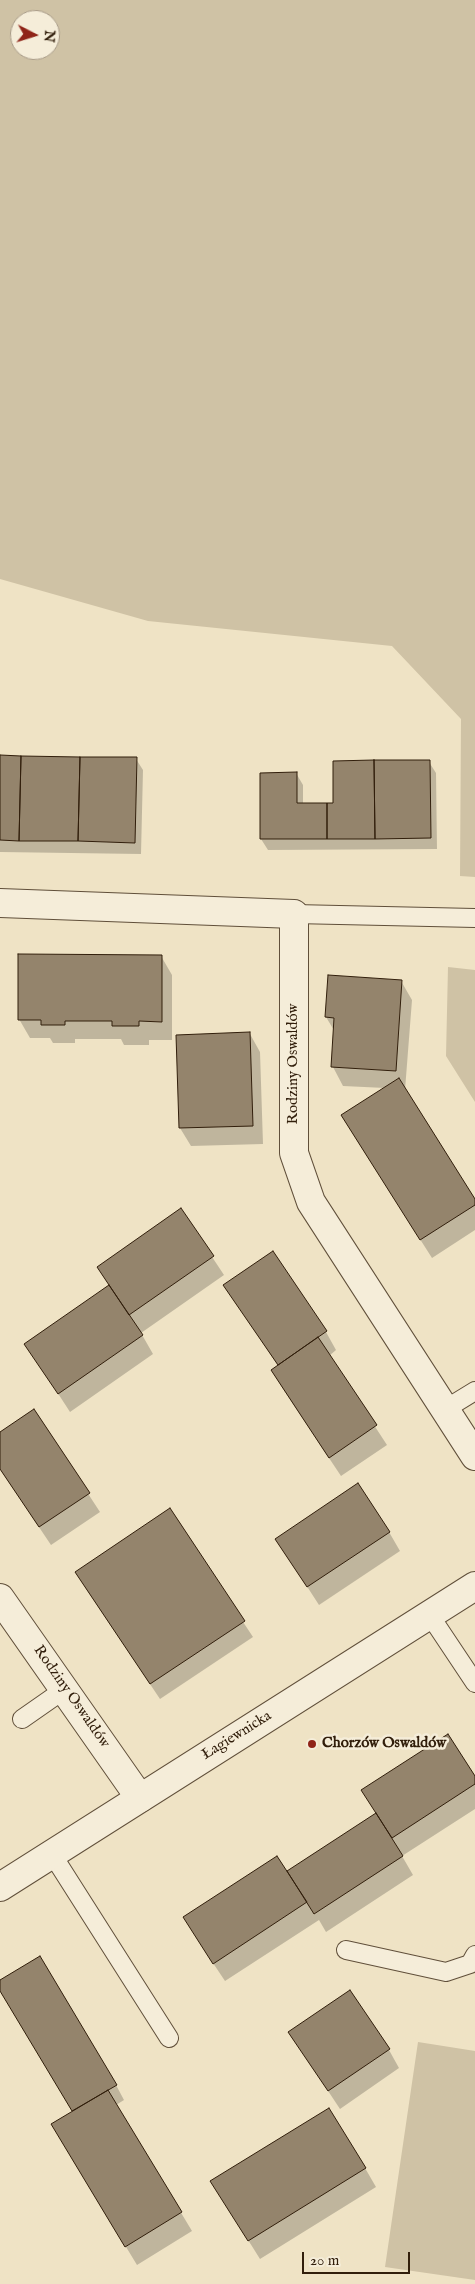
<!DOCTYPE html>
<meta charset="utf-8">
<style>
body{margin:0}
#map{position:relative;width:475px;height:2284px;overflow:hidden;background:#efe3c5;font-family:"IM FELL English",serif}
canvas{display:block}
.north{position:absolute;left:10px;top:10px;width:50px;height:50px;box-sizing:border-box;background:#f5edd9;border:1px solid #a79a87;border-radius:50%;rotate:95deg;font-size:14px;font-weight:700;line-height:20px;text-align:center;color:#311e0b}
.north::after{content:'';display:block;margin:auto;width:18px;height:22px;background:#8f2418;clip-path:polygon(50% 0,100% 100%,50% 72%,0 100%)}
.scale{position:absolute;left:302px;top:2252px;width:108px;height:22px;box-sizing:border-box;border:2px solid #311e0b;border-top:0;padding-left:6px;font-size:15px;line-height:18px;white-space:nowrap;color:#311e0b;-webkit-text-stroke:4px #f5edd9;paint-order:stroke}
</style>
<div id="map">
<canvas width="475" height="2284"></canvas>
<div class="north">N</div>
<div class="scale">20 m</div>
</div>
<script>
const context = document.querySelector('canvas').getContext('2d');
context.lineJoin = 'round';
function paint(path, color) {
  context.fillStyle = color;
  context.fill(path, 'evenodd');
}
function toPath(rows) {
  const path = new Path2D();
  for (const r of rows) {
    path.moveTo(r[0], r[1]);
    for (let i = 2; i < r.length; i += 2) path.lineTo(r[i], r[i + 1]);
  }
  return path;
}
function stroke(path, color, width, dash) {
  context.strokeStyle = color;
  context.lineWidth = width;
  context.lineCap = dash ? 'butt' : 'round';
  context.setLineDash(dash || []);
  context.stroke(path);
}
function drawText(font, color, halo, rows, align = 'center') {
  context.font = font + ' "IM FELL English",serif';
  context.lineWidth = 5;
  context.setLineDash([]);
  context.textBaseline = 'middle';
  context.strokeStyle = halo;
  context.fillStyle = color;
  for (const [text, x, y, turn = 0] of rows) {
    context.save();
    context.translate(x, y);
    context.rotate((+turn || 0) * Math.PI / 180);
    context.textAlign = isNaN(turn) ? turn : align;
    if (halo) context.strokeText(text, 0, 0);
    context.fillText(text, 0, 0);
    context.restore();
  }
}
paint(toPath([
 [0,0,475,0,475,877,460,876,461,719,392,646,148,621,0,579],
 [20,20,50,20,50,50,20,50],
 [448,967,475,970,475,1102,446,1056],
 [418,2042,475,2051,475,2280,385,2267]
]), '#cfc2a5');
paint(toPath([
 [0,756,136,759,143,770,141,854,0,852],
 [429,762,436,773,437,849,268,850,261,839,296,773,303,785,303,805,335,805],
 [161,956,172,975,172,1040,149,1040,149,1045,124,1045,121,1039,75,1039,75,1043,53,1043,50,1038,30,1038,19,1019],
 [401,981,412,1000,405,1090,475,1201,475,1230,432,1258,353,1134,385,1088,343,1086,333,1067,335,1032,326,1017],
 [250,1034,260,1052,263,1144,191,1146,180,1128],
 [181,1210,224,1275,141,1333,153,1354,70,1412,26,1344,110,1286,99,1267],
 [225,1285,326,1332,336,1350,329,1356,387,1445,341,1476,283,1389,272,1371,278,1366],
 [34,1411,100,1512,51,1545,0,1469,0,1433],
 [169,1510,253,1637,160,1699,85,1587],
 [389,1532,400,1551,319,1605,277,1540],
 [475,1778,475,1809,402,1856,413,1875,326,1932,319,1920,225,1981,195,1936,377,1814],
 [0,1982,116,2085,124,2100,116,2105,192,2231,137,2265,63,2143,74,2112,0,1989],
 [289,2032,389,2050,399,2068,340,2109],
 [365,2168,376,2187,260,2259,223,2200]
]), '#0003');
const building = toPath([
 [0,755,21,756,19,841,0,840,0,755],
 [21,756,80,757,78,841,19,841,21,756],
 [80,757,137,757,135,843,78,841,80,757],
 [374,760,430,760,431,838,375,839,374,760],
 [374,760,375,839,327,839,327,803,333,803,333,761,374,760],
 [297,772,297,803,327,803,327,839,260,839,260,773,297,772],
 [18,954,162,955,162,1022,139,1021,139,1026,112,1026,112,1021,65,1021,65,1025,41,1025,41,1020,18,1020,18,954],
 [328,975,402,980,396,1071,331,1067,334,1018,325,1017,328,975],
 [250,1032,253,1126,179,1128,176,1035,250,1032],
 [399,1078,475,1199,475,1205,420,1240,341,1115,399,1078],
 [181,1208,214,1256,129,1315,97,1267,181,1208],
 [273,1251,327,1331,278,1365,223,1285,273,1251],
 [109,1285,143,1335,58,1394,24,1344,109,1285],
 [318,1337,377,1425,329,1458,271,1370,318,1337],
 [34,1409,90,1493,39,1527,0,1469,0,1432,34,1409],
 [358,1483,390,1532,307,1587,275,1539,358,1483],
 [170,1508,245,1621,150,1684,75,1572,170,1508],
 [448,1734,475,1776,475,1784,392,1838,361,1790,448,1734],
 [376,1813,403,1856,314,1914,287,1871,376,1813],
 [277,1856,307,1902,213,1964,183,1917,277,1856],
 [40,1956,117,2085,72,2111,0,1991,0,1980,40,1956],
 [350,1990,390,2049,328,2091,288,2032,350,1990],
 [108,2090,182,2212,125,2247,51,2124,108,2090],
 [329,2108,366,2168,248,2241,210,2181,329,2108]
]);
paint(building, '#94846c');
stroke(building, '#311e0b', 1);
const service = toPath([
 [294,914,475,918],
 [444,1410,475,1391],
 [429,1614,475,1683],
 [22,1719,65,1689],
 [52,1854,169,2038],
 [346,1950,446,1972,470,1964,475,1955]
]);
const minor = toPath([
 [0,903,294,914,294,1153,311,1202,475,1456],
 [0,1598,140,1798]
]);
const tertiary = toPath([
 [0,1887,475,1586]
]);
stroke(service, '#604f3a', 20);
stroke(minor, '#604f3a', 30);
stroke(tertiary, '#604f3a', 30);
stroke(service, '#f5edd9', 18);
stroke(minor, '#f5edd9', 28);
stroke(tertiary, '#f5edd9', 28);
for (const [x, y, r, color] of [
 [312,1744,5,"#8f2418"]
]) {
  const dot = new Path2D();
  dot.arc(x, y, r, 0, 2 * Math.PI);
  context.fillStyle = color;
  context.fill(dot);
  stroke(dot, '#f5edd9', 2);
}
drawText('15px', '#311e0b', '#f5edd9', [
 ["Rodziny Oswaldów",294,1064,-90],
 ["Rodziny Oswaldów",71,1697,55],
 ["Łagiewnicka",237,1736,-32]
]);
drawText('bold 15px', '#311e0b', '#f5edd9', [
 ["Chorzów Oswaldów",322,1744]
], 'left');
</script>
